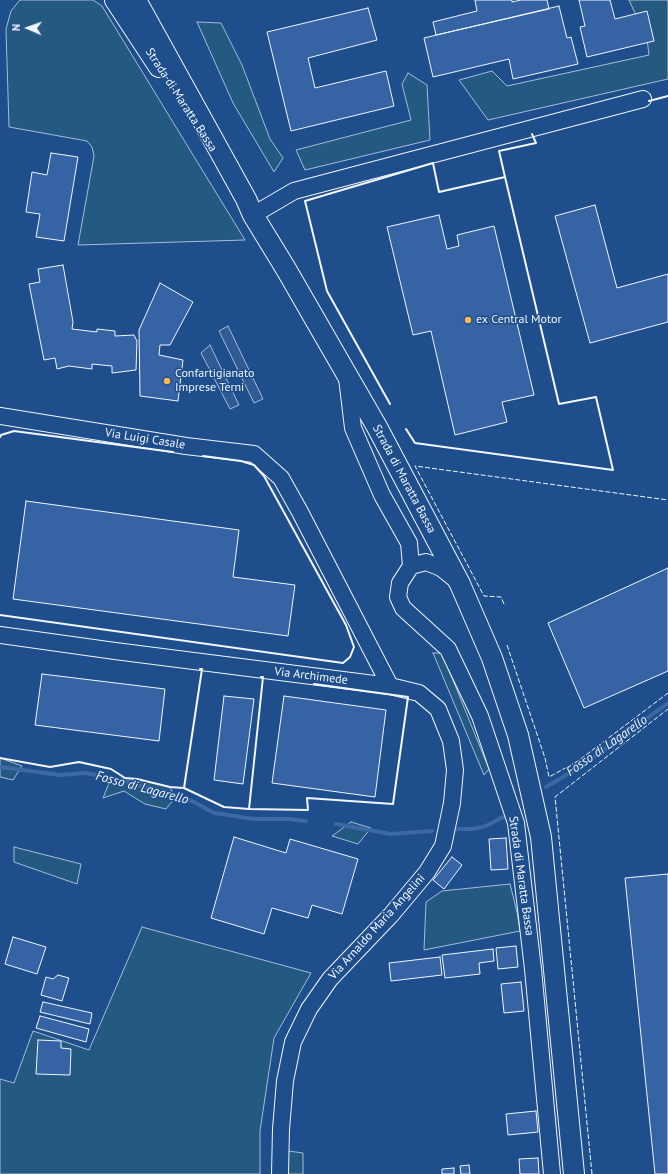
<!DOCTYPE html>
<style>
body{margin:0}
#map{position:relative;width:668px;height:1174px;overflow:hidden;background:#1f4e8c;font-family:"PT Sans",sans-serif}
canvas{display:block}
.north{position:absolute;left:8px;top:8px;width:40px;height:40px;-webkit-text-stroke:3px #1f4e8c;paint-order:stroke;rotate:272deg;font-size:11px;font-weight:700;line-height:16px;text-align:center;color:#f2f6ff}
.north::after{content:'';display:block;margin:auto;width:14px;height:18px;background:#f2f6ff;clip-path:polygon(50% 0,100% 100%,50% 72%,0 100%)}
</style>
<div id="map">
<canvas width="668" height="1174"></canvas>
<div class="north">N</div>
</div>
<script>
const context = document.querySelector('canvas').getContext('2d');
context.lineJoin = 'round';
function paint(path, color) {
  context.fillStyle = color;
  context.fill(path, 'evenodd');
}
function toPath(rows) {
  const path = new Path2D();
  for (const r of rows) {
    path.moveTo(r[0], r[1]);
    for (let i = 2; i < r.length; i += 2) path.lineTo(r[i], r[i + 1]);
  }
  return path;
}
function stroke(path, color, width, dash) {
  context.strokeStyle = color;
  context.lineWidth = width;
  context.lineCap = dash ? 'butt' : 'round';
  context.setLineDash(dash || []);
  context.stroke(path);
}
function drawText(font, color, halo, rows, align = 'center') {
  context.font = font + ' "PT Sans",sans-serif';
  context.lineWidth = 3;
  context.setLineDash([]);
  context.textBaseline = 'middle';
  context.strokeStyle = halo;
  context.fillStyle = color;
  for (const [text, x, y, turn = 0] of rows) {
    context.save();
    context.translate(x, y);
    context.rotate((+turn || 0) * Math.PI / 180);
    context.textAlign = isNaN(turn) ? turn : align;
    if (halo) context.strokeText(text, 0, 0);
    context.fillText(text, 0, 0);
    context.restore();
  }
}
const green = toPath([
 [20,0,93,0,102,6,245,240,78,245,94,156,92,147,87,141,9,127,6,29,11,11,20,0],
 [629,0,667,0,668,2,668,79,488,120,459,80,492,71,507,86,649,55,647,39,629,0],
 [197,22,221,23,242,65,270,139,283,158,274,172,233,103,197,22],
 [408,73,427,85,430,140,305,170,296,150,411,120,402,84,408,73],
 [433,653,442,653,489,769,484,775,433,653],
 [0,758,22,766,13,780,0,777,0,758],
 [125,778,137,779,170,787,175,798,166,809,145,804,124,791,103,798,109,783,125,778],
 [351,822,371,828,358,844,332,836,351,822],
 [14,847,81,864,77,884,14,862,14,847],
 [510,884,517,912,520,931,424,950,426,902,442,891,510,884],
 [142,927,311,973,274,1038,260,1131,260,1174,0,1174,0,1079,14,1083,33,1031,89,1050,142,927],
 [281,1150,303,1153,303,1174,281,1174,281,1150]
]);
paint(green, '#245a82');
stroke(green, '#a8bbd7', 1);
const parking = toPath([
 [228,326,263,399,254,403,219,331,228,326],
 [210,345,239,405,230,409,201,353,210,345]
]);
paint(parking, '#305b95');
stroke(parking, '#a8bbd7', 1);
stroke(toPath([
 [0,767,60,775,85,773,108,777,167,792,192,801,214,813,254,819,288,819,306,821],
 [546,787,580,767,668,703],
 [336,824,391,834,432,831],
 [455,829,473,829,486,826,505,816]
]), '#3b69a3', 4);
const building = toPath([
 [475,0,512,0,512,2,521,0,547,0,549,9,436,35,433,22,477,11,475,0],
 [579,0,610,0,615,19,647,11,654,41,587,57,580,27,585,26,579,0],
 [559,6,567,38,571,37,578,64,513,79,509,59,433,77,424,38,559,6],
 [368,8,377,40,308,58,315,88,386,71,394,106,291,131,267,32,368,8],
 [51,153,78,157,64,241,36,237,40,214,26,212,32,172,47,175,51,153],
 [595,205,617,288,668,274,668,322,590,343,555,216,595,205],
 [439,215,447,249,459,246,457,235,494,226,534,395,502,402,507,422,455,435,431,331,413,335,387,227,439,215],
 [63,265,73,322,72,329,97,332,97,329,115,331,115,336,134,335,137,341,136,370,112,373,112,366,92,364,92,369,69,366,57,369,55,358,44,360,29,284,40,282,38,269,63,265],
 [160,283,193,302,170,345,160,345,159,355,183,360,178,401,140,396,139,330,160,283],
 [26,501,239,530,233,577,295,585,288,636,13,599,26,501],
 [668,568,668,671,584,708,548,623,668,568],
 [42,674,165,689,159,741,35,725,42,674],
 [224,696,254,699,243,784,214,780,224,696],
 [284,696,386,710,375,797,272,783,284,696],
 [234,837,286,853,290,839,358,859,342,914,312,905,308,918,272,908,264,934,211,918,234,837],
 [506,838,508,869,491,870,489,839,506,838],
 [452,857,462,865,444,889,433,880,452,857],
 [668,874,668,1174,655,1174,625,878,668,874],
 [13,937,46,947,37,974,5,964,13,937],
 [516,946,518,967,498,969,496,948,516,946],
 [493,949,494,961,479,963,480,974,445,978,442,955,493,949],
 [440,957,442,975,391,981,389,963,440,957],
 [58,975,69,978,62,1001,41,995,46,977,53,979,58,975],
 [521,982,524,1011,504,1013,501,984,521,982],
 [43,1002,92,1013,90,1024,40,1012,43,1002],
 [40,1016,89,1029,86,1042,36,1028,40,1016],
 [38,1040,61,1041,61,1048,71,1049,70,1075,36,1074,38,1040],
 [536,1111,538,1132,508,1135,506,1114,536,1111],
 [538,1158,539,1174,520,1174,519,1159,538,1158],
 [469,1165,470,1174,461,1174,460,1166,469,1165],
 [454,1168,454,1174,442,1174,442,1169,454,1168]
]);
paint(building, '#3563a3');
stroke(building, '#f2f6ff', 1);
const minor = toPath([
 [253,215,294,191,643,99],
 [347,378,353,428,382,495,409,543,411,566,400,583,398,597,403,608,448,649,480,716,516,823,533,969,552,1174],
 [0,416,186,446,254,454,281,478,300,512,390,686,115,651,0,635],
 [411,566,426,562,441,568,456,580],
 [280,1174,281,1129,285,1081,293,1042,309,1009,330,979,391,915,427,872,443,846,452,803,455,770,451,741,438,709,419,693,390,686]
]);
const major = toPath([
 [115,0,159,67],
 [136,0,246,199,253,215,286,269,377,427,460,584,492,658,518,735,541,837,574,1174]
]);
stroke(minor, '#f2f6ff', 18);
stroke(major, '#f2f6ff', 22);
stroke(minor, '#1f4e8c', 16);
stroke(major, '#1f4e8c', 20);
stroke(toPath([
 [504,604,501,597,484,596,415,466,668,500],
 [507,645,545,758,549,777,578,761,668,693],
 [592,1174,555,797,668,709]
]), '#f2f6ff', 1, [5, 2]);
stroke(toPath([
 [649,101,668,96],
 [505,177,499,151,536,143,532,134],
 [390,404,327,291,305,201,433,163,439,192,505,177,559,404,596,397,613,470,415,443,406,429],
 [0,437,1,435,14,431,173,452],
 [0,615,343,663,350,657,354,647,346,625,264,476,254,465,241,461,203,456],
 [0,758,50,767,79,762,111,769,125,778,137,779,170,787,184,788,202,669,200,669],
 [184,788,224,807,249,809,263,677,261,677],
 [249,809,308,810,307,798,393,804,408,697,314,684]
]), '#f2f6ff', 2);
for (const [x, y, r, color] of [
 [468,320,4,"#ffb74d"],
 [167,381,4,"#ffb74d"]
]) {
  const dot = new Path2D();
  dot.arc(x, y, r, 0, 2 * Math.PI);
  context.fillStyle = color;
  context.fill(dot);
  stroke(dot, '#1f4e8c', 1.5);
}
drawText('12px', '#f2f6ff', '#1f4e8c', [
 ["Strada di Maratta Bassa",181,100,57],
 ["Via Luigi Casale",145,439,9],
 ["Strada di Maratta Bassa",404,479,62],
 ["Via Archimede",311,676,7],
 ["Strada di Maratta Bassa",521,876,82],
 ["Via Arnaldo Maria Angelini",377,927,-48]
]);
drawText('12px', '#f2f6ff', '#1f4e8c', [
 ["ex Central Motor",476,320],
 ["Confartigianato",175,374],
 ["Imprese Terni",175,388]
], 'left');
drawText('italic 13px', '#f2f6ff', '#1f4e8c', [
 ["Fosso di Lagarello",607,746,-35],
 ["Fosso di Lagarello",142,788,15]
]);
</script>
